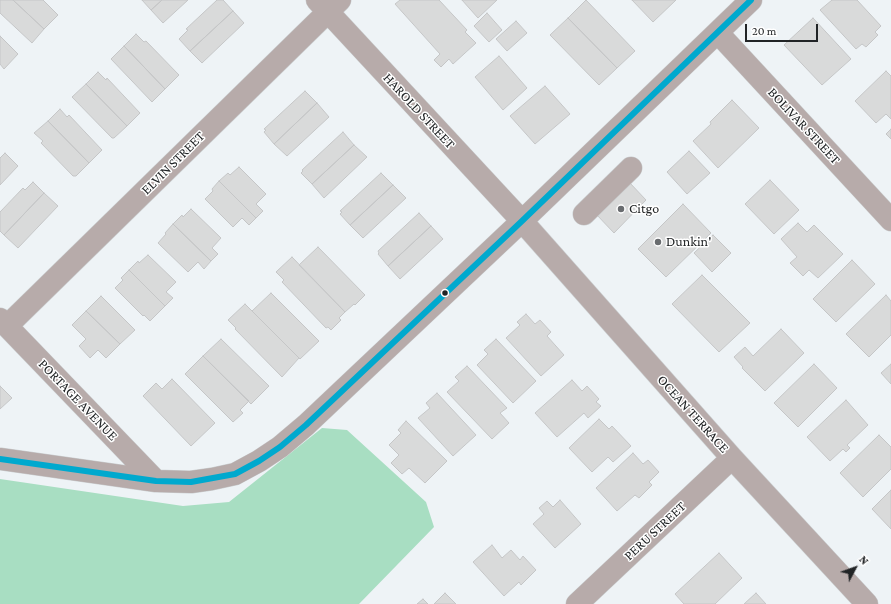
<!DOCTYPE html>
<style>
body{margin:0}
#map{position:relative;width:891px;height:604px;overflow:hidden;background:#eef3f6;font-family:"Crimson Pro",serif}
canvas{display:block}
.north{position:absolute;left:835px;top:548px;width:40px;height:40px;-webkit-text-stroke:3px #fff;paint-order:stroke;rotate:49deg;font-size:11px;font-weight:700;line-height:16px;text-align:center;color:#212426}
.north::after{content:'';display:block;margin:auto;width:14px;height:18px;background:#212426;clip-path:polygon(50% 0,100% 100%,50% 72%,0 100%)}
.scale{position:absolute;left:745px;top:24px;width:73px;height:18px;box-sizing:border-box;border:2px solid #212426;border-top:0;padding-left:5px;font-size:12px;line-height:14px;white-space:nowrap;color:#212426;-webkit-text-stroke:3px #fff;paint-order:stroke}
</style>
<div id="map">
<canvas width="891" height="604"></canvas>
<div class="north">N</div>
<div class="scale">20 m</div>
</div>
<script>
const context = document.querySelector('canvas').getContext('2d');
context.lineJoin = 'round';
function paint(path, color) {
  context.fillStyle = color;
  context.fill(path, 'evenodd');
}
function toPath(rows) {
  const path = new Path2D();
  for (const r of rows) {
    path.moveTo(r[0], r[1]);
    for (let i = 2; i < r.length; i += 2) path.lineTo(r[i], r[i + 1]);
  }
  return path;
}
function stroke(path, color, width, dash) {
  context.strokeStyle = color;
  context.lineWidth = width;
  context.lineCap = dash ? 'butt' : 'round';
  context.setLineDash(dash || []);
  context.stroke(path);
}
function drawText(font, color, halo, rows, align = 'center') {
  context.font = font + ' "Crimson Pro",serif';
  context.lineWidth = 3;
  context.setLineDash([]);
  context.textBaseline = 'middle';
  context.strokeStyle = halo;
  context.fillStyle = color;
  for (const [text, x, y, turn = 0] of rows) {
    context.save();
    context.translate(x, y);
    context.rotate((+turn || 0) * Math.PI / 180);
    context.textAlign = isNaN(turn) ? turn : align;
    if (halo) context.strokeText(text, 0, 0);
    context.fillText(text, 0, 0);
    context.restore();
  }
}
paint(toPath([
 [322,428,347,430,426,502,434,527,359,604,0,604,0,479,183,506,229,502]
]), '#a8dec2');
const building = toPath([
 [0,0,13,0,44,29,32,43,0,13,0,0],
 [13,0,43,0,58,15,44,29,13,0],
 [142,0,162,0,151,10,142,0],
 [162,0,188,0,163,23,151,10,162,0],
 [217,0,223,0,233,11,190,51,179,39,188,30,186,29,217,0],
 [400,0,439,0,467,30,465,32,476,43,453,64,449,59,441,67,434,60,440,54,395,4,400,0],
 [462,0,497,0,478,18,462,0],
 [586,0,635,51,617,68,568,18,586,0],
 [632,0,676,0,653,22,632,0],
 [832,0,857,0,881,26,875,32,878,35,866,47,862,44,856,49,820,10,832,0],
 [233,11,244,23,202,63,190,51,233,11],
 [487,13,502,30,489,42,474,26,487,13],
 [568,18,617,68,599,85,550,35,568,18],
 [813,18,851,59,822,85,784,45,813,18],
 [516,21,527,33,507,51,496,39,516,21],
 [136,34,144,42,146,41,179,75,165,89,124,46,136,34],
 [0,36,18,54,4,69,0,64,0,36],
 [124,46,165,89,152,102,111,59,124,46],
 [499,56,527,88,503,110,475,77,499,56],
 [886,71,891,76,891,119,886,114,876,123,855,101,886,71],
 [98,72,106,80,107,78,140,113,127,126,86,84,98,72],
 [86,84,127,126,114,138,112,138,72,97,86,84],
 [545,86,570,114,535,144,510,116,545,86],
 [305,91,317,103,274,144,264,132,266,130,264,129,305,91],
 [732,100,759,128,718,168,693,141,711,124,710,122,732,100],
 [317,103,329,117,287,156,274,144,317,103],
 [60,109,67,117,69,115,102,150,89,163,48,121,60,109],
 [48,121,89,163,76,176,73,176,41,143,43,141,34,133,48,121],
 [891,129,891,139,886,134,891,129],
 [343,132,354,145,312,184,301,173,303,171,302,170,343,132],
 [354,145,367,157,324,198,312,184,354,145],
 [689,151,710,173,687,194,667,172,689,151],
 [5,153,18,166,0,185,0,158,5,153],
 [239,167,266,194,256,204,263,211,256,218,219,181,228,173,230,175,239,167],
 [381,173,393,185,350,225,340,214,342,212,340,211,381,173],
 [770,180,799,210,774,234,745,204,770,180],
 [219,181,256,218,249,225,242,218,233,227,205,199,213,191,212,189,219,181],
 [33,182,44,193,4,235,0,231,0,212,23,188,25,190,33,182],
 [629,182,646,200,614,233,596,214,629,182],
 [393,185,406,198,363,238,350,225,393,185],
 [44,193,58,206,18,248,4,235,44,193],
 [683,204,711,233,666,277,638,249,683,204],
 [191,209,221,238,212,248,218,254,211,261,173,224,182,215,183,217,191,209],
 [419,213,431,226,388,266,378,254,379,253,378,251,419,213],
 [798,223,807,232,814,225,843,254,818,278,809,270,803,276,790,263,797,257,781,239,798,223],
 [173,224,211,261,204,269,198,262,188,272,158,243,166,234,165,233,173,224],
 [431,226,443,239,400,279,388,266,431,226],
 [713,235,731,253,712,272,694,253,713,235],
 [318,247,365,295,355,305,354,304,345,312,299,265,318,247],
 [148,255,176,282,166,292,173,298,165,306,129,270,138,261,139,263,148,255],
 [292,257,345,312,339,318,341,320,331,330,328,327,326,328,282,282,284,280,276,272,292,257],
 [852,260,875,284,836,322,813,299,852,260],
 [129,270,165,306,150,321,144,315,143,316,115,288,123,280,121,278,129,270],
 [702,275,750,323,719,352,672,304,702,275],
 [271,293,319,341,300,359,252,311,271,293],
 [886,295,891,301,891,335,869,357,846,334,886,295],
 [101,296,135,330,120,344,86,311,101,296],
 [245,304,299,358,282,377,235,329,236,328,228,320,245,304],
 [86,311,120,344,106,358,98,350,90,358,79,346,86,339,72,325,86,311],
 [526,314,535,324,540,320,551,332,547,336,564,355,541,376,506,338,520,325,517,322,526,314],
 [781,329,804,353,765,391,742,368,743,367,734,357,745,347,753,356,781,329],
 [221,339,269,386,251,404,203,356,221,339],
 [496,339,536,381,513,403,477,365,488,354,484,350,496,339],
 [203,356,249,401,240,410,243,413,233,422,185,374,203,356],
 [814,364,837,388,798,427,774,403,814,364],
 [891,364,891,384,881,373,891,364],
 [467,366,507,408,500,413,509,423,492,439,447,392,459,381,455,377,467,366],
 [172,379,215,423,191,446,143,396,156,383,162,389,172,379],
 [572,380,582,391,587,386,599,399,596,402,601,406,588,418,584,413,557,437,535,413,572,380],
 [0,386,12,398,0,409,0,386],
 [437,393,476,435,453,456,418,418,430,408,426,403,437,393],
 [846,400,868,425,847,445,850,448,846,452,843,449,830,461,807,437,846,400],
 [599,419,609,429,612,426,631,446,613,462,608,457,592,472,569,448,599,419],
 [406,421,447,461,425,483,409,468,402,474,391,463,399,455,389,445,401,433,398,430,406,421],
 [879,435,891,447,891,469,863,497,840,473,879,435],
 [633,453,643,464,648,460,659,472,649,482,652,485,639,498,635,495,617,511,596,488,633,453],
 [891,490,891,529,872,509,891,490],
 [560,500,581,524,555,548,533,524,544,514,539,508,547,501,553,507,560,500],
 [492,545,502,558,511,550,520,560,523,556,536,570,521,585,519,582,504,596,473,562,492,545],
 [719,553,742,578,715,604,684,604,675,594,719,553],
 [445,593,456,604,434,604,445,593],
 [756,593,766,604,744,604,756,593],
 [423,599,428,604,417,604,423,599]
]);
paint(building, '#d9dada');
stroke(building, '#c5c6c7', 1);
const minor = toPath([
 [317,0,522,221,732,458,867,604],
 [718,33,891,220],
 [584,214,631,168],
 [0,319,156,481],
 [7,326,340,0],
 [0,459,156,481,191,482,212,479,235,474,259,461,280,447,306,425,522,221,751,0],
 [577,604,732,458]
]);
stroke(minor, '#caced0', 23);
stroke(minor, '#b7abaa', 22);
stroke(toPath([
 [0,459,156,481,191,482,235,474,259,461,280,447,306,425,522,221,751,0]
]), '#00a9ce', 6);
for (const [x, y, r, color] of [
 [621,209,4,"#696c6f"],
 [658,242,4,"#696c6f"],
 [445,293,3.5,"#212426"]
]) {
  const dot = new Path2D();
  dot.arc(x, y, r, 0, 2 * Math.PI);
  context.fillStyle = color;
  context.fill(dot);
  stroke(dot, '#fff', 1.5);
}
drawText('14px', '#212426', '#fff', [
 ["HAROLD STREET",419,111,47],
 ["BOLIVAR STREET",804,126,47],
 ["ELVIN STREET",173,163,-45],
 ["PORTAGE AVENUE",78,400,46],
 ["OCEAN TERRACE",693,414,48],
 ["PERU STREET",655,531,-43]
]);
drawText('14px', '#212426', '#fff', [
 ["Citgo",629,209],
 ["Dunkin'",666,242]
], 'left');
</script>
